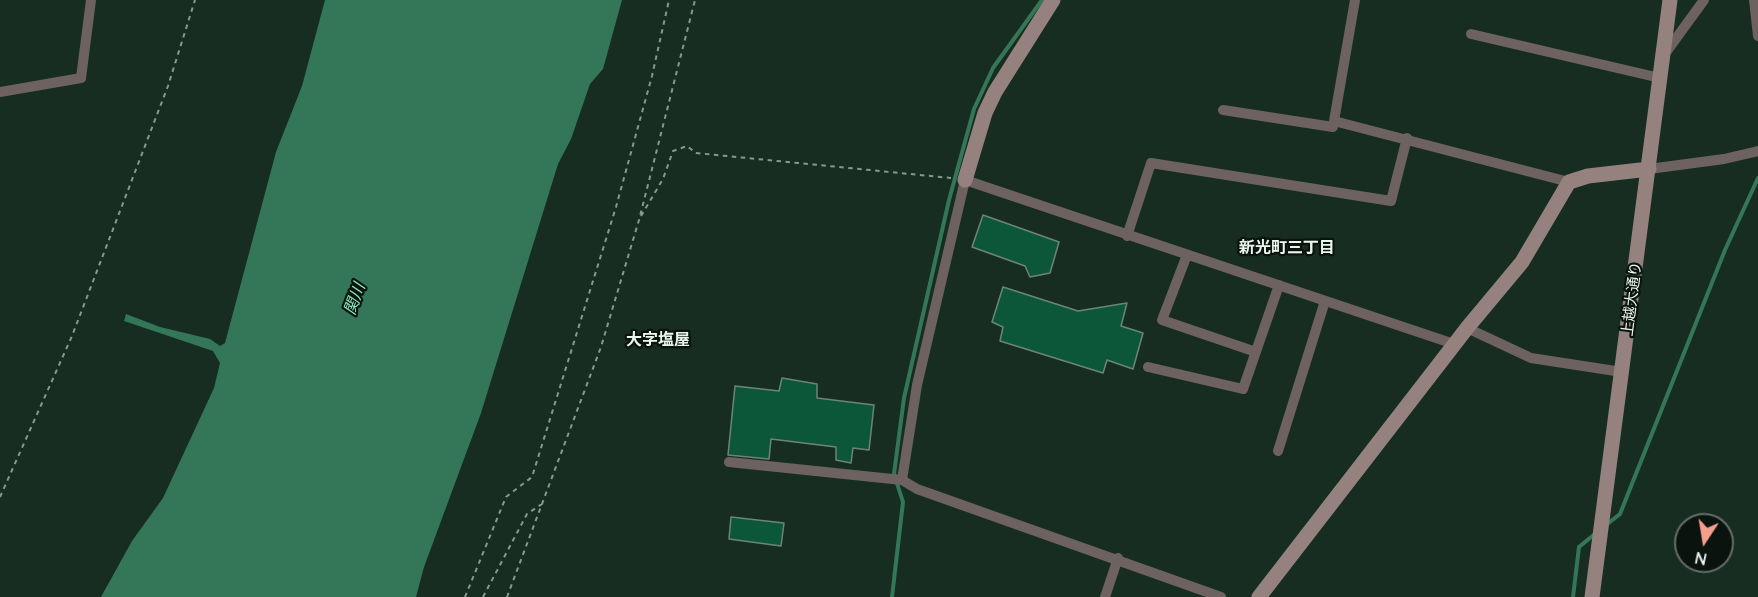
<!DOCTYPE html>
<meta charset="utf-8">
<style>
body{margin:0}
#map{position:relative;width:1758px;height:597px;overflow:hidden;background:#182d22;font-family:Quicksand,sans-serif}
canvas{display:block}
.north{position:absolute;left:1674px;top:513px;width:60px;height:60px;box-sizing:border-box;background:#0a130e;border:2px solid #646e68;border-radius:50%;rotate:192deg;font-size:16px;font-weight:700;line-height:24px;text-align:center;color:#eaf7ef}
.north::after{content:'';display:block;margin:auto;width:21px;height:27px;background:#f59d8e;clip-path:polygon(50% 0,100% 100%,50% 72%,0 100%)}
</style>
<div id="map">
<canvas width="1758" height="597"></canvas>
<div class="north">N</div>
</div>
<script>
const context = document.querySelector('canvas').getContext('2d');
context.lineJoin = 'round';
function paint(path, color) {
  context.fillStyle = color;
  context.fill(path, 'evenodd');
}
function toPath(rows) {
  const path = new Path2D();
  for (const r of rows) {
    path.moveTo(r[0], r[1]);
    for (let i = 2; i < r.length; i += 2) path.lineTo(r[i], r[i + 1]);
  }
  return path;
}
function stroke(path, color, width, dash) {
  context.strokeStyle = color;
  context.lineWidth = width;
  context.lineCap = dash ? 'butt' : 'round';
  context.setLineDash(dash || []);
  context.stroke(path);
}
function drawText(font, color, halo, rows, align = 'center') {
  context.font = font + ' Quicksand,"Noto Sans JP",sans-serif';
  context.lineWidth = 4.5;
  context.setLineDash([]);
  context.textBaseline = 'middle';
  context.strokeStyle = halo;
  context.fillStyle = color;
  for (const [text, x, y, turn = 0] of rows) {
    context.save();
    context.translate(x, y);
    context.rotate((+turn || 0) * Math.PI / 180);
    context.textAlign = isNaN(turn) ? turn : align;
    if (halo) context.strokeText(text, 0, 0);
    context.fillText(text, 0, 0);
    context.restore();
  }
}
paint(toPath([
 [325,0,622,0,603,69,590,84,571,139,558,164,481,413,424,567,416,597,101,597,132,541,163,498,214,388,220,363,213,351,124,321,126,314,160,327,210,339,220,346,225,343,276,152,302,86]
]), '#347758');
stroke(toPath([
 [1606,525,1620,514,1725,250,1758,178],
 [892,597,903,502,894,474,904,398,949,200,974,109,993,68,1042,0],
 [1573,597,1579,547,1596,533]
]), '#347758', 4);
const building = toPath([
 [983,215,1059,242,1050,273,1030,277,1025,266,972,247,983,215],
 [1003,287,1078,311,1127,303,1121,326,1143,333,1133,369,1107,360,1103,373,1000,341,1003,327,992,322,1003,287],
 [782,378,817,384,817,398,874,405,869,450,853,448,851,463,836,460,836,447,771,439,769,459,728,455,735,386,779,391,782,378],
 [731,517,784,523,781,546,729,539,731,517]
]);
paint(building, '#0c5739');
stroke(building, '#6d8578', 1.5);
stroke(toPath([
 [641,216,663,179,673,151,687,146,696,153,951,178],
 [0,497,72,336,168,86,195,0],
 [465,597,506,497,532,477,616,207,652,76,669,0],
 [483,597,527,514,545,502],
 [507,597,601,347,639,220,695,0]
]), '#88988f', 2, [4.5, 4.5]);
stroke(toPath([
 [1355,0,1334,121,1569,182],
 [1754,0,1758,36],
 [1471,34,1660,78],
 [1664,55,1704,0],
 [0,92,81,78,91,0],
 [1223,110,1333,127,1334,121],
 [1649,169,1724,159,1758,151],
 [1127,236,1151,163,1391,201,1407,138],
 [1187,255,1162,320,1256,352],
 [1467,328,1531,358,1622,372],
 [1148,367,1243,389,1279,285],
 [1278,451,1325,301],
 [729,462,902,480,917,489,1221,597],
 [902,480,917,385,965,180,1454,344],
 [1105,597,1118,558]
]), '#6e6260', 10);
stroke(toPath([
 [965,180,985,113,995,92,1053,0],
 [1259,597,1467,328,1522,262,1569,182,1588,176,1649,169],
 [1592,597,1670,0]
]), '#95827f', 15);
drawText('15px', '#eaf7ef', '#0a130e', [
 ["上越大通り",1632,299,-83]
]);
drawText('bold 16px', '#eaf7ef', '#0a130e', [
 ["新光町三丁目",1287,248],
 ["大字塩屋",658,340]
]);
drawText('italic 16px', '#89e9b8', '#0a130e', [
 ["関川",355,299,-70]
]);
</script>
